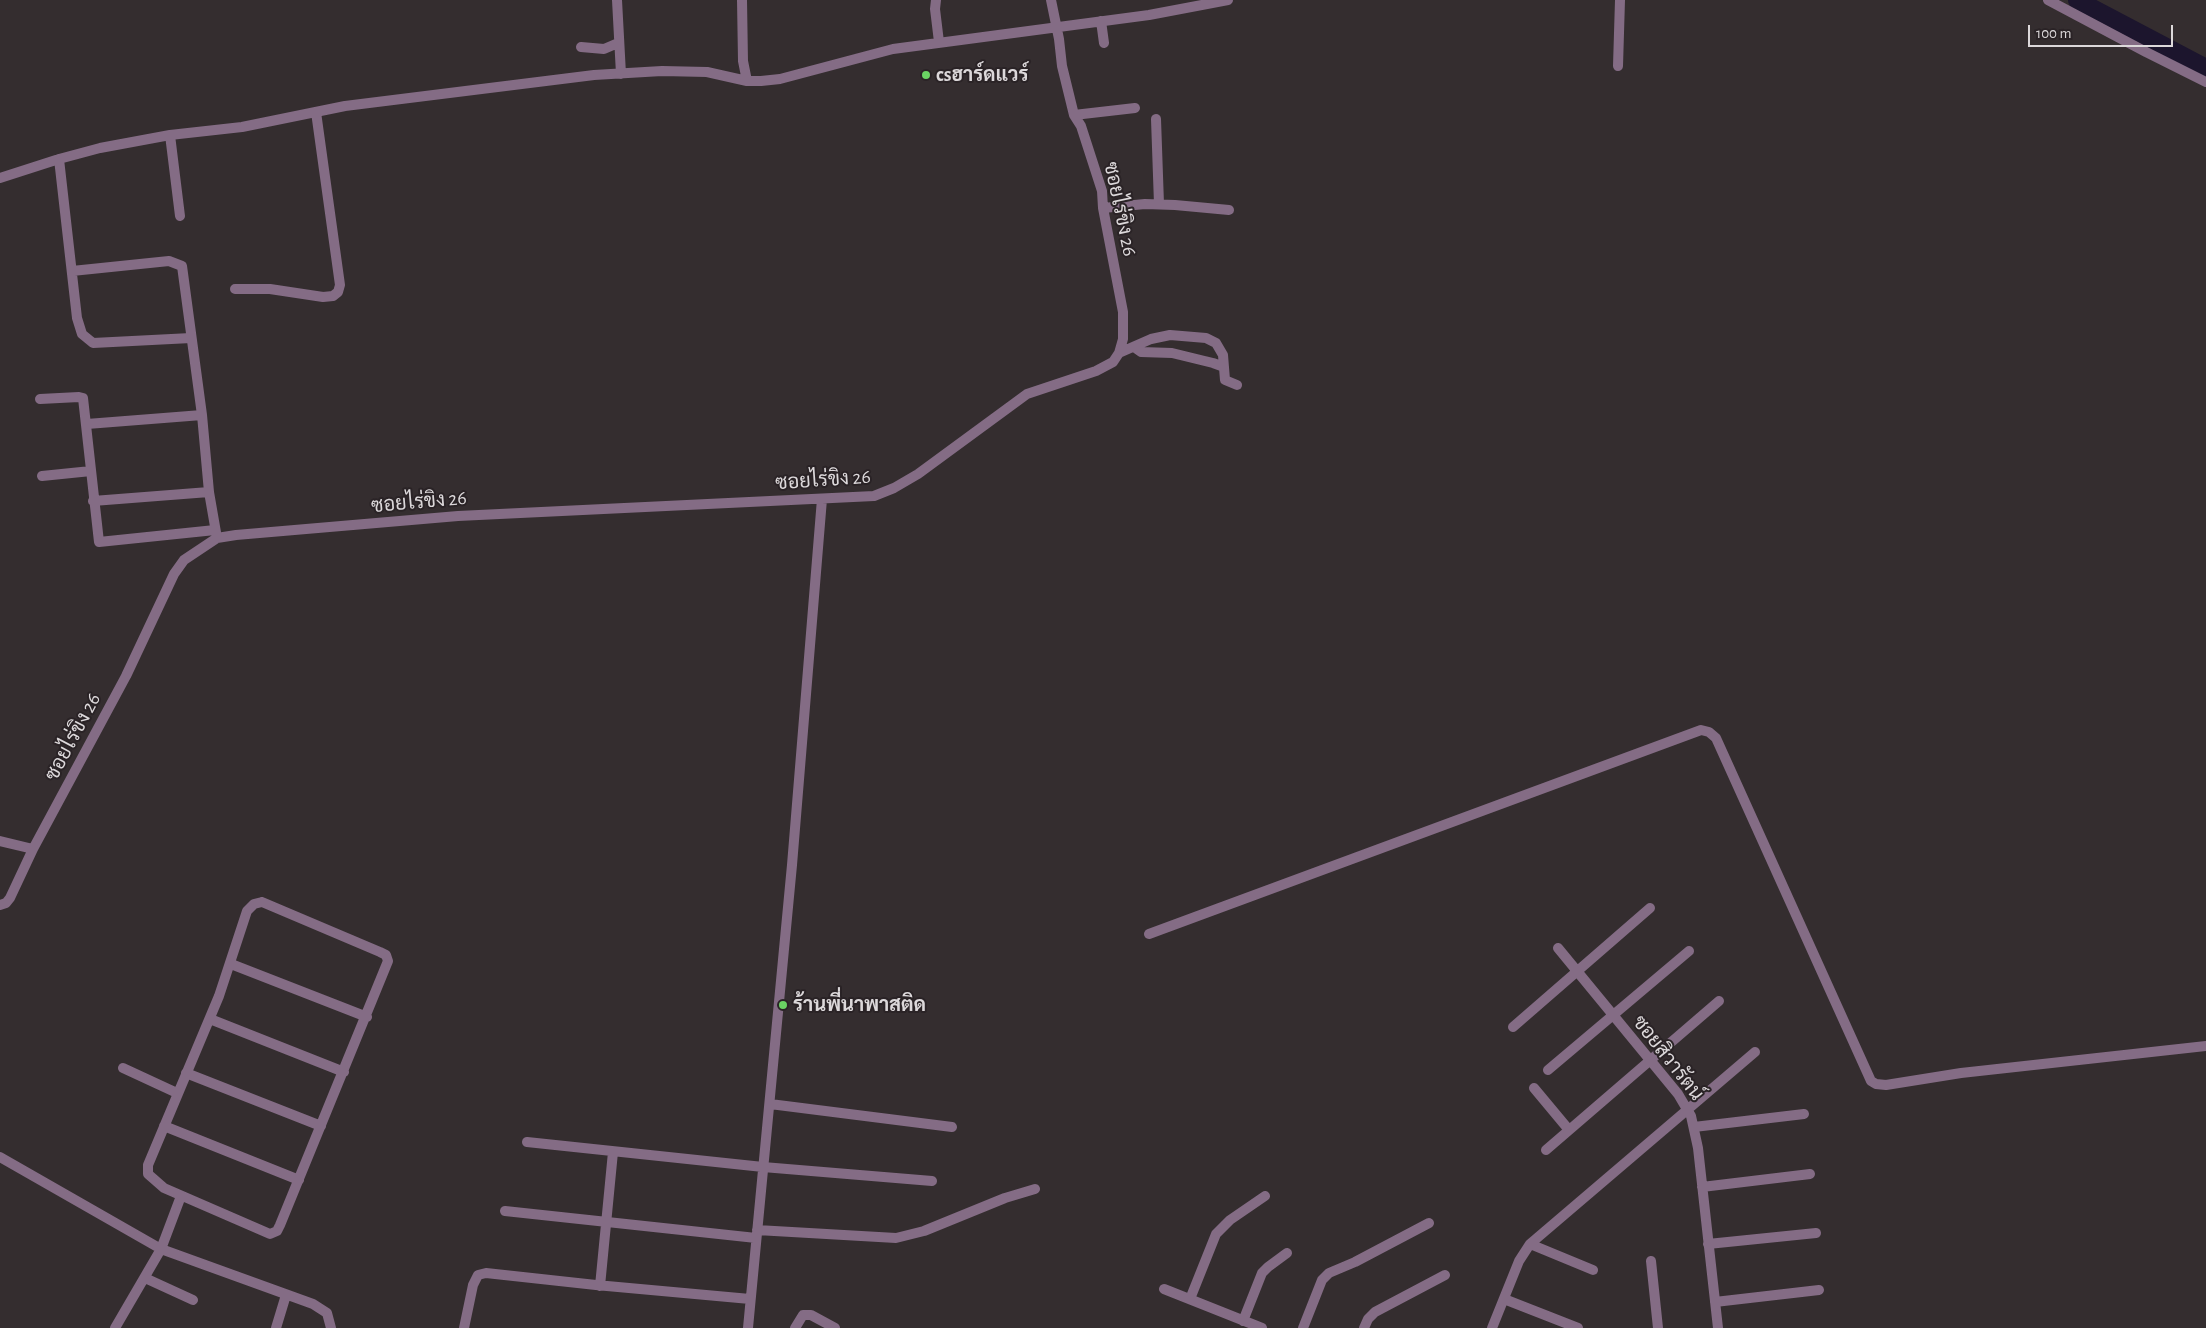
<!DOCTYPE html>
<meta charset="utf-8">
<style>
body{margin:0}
#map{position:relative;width:2206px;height:1328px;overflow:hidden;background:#342d2f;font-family:"Alegreya Sans",sans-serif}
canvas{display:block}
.scale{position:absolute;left:2028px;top:25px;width:145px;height:22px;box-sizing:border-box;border:2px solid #dcd8da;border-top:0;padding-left:6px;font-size:15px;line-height:18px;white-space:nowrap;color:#dcd8da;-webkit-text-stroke:4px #2a2326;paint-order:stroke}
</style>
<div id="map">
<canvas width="2206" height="1328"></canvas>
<div class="scale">100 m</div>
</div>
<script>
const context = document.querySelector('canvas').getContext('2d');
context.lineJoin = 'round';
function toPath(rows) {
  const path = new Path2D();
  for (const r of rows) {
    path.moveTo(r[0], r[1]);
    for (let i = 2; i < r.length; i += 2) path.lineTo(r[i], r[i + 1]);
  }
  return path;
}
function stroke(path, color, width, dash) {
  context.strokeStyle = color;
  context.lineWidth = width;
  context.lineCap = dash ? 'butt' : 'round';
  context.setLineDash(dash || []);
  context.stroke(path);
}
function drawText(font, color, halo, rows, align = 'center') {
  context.font = font + ' "Alegreya Sans",Sarabun,sans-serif';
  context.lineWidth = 4;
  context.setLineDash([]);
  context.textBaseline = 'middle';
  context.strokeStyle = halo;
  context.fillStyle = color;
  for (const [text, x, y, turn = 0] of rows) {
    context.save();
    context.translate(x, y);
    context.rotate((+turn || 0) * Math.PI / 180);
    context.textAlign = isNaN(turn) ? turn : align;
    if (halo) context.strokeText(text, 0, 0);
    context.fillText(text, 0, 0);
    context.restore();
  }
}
stroke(toPath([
 [2077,0,2206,68]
]), '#1c152d', 18);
stroke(toPath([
 [617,0,621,74],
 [742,0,743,61,747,81],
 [936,0,935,9,939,42],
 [2048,0,2146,52,2206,82],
 [1101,21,1104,43],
 [581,47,604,49,618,43],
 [1618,66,1620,0],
 [1074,115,1135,108],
 [1156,119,1159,204],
 [170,135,180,216],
 [59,159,77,318,82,334,93,343,191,338],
 [0,178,59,159,100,148,170,135,242,127,345,106,594,75,662,71,707,72,747,81,761,81,780,79,893,49,1149,15,1228,0],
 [1103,208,1145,204,1175,205,1229,210],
 [72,271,169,261,182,266,202,415,209,492,217,538],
 [235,289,270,289,323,297,333,296,338,292,340,285,316,112],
 [1134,347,1141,352,1172,353,1213,363,1224,367],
 [1119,353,1151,339,1170,335,1206,338,1216,343,1223,355,1225,380,1237,385],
 [40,399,79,397,83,398,99,542,215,530],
 [87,424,202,415],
 [42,476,91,471],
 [93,501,209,492],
 [0,841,33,849],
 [262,902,380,952,386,955,388,961,280,1225,277,1231,270,1234,164,1188,148,1174,148,1165,219,996,247,911,254,904,262,902],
 [0,905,6,903,10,898,33,849,126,676,174,574,184,560,217,538,236,535,458,516,874,496,894,488,918,474,1027,394,1096,371,1113,362,1119,353,1123,339,1123,312,1103,208,1102,191,1081,126,1074,115,1062,66,1059,39,1051,0],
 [1149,934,1701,730,1709,732,1716,738,1871,1081,1876,1084,1886,1085,1961,1073,2206,1046],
 [1558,948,1678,1094,1691,1116,1698,1148,1718,1328],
 [231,964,367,1017],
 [210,1019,344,1072],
 [1513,1027,1650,908],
 [123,1068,177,1093],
 [1548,1070,1689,951],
 [186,1073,321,1126],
 [1534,1088,1569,1130],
 [770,1104,952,1127],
 [164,1126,299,1180],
 [1694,1127,1804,1114],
 [527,1142,763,1167,932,1181],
 [1546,1150,1719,1001],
 [0,1157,161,1249,313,1304,327,1313,331,1328],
 [1702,1187,1810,1174],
 [505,1211,756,1238],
 [757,1230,896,1238,924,1231,1005,1198,1035,1189],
 [1530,1244,1593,1270],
 [1708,1244,1816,1233],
 [1651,1261,1658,1328],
 [145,1278,193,1300],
 [600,1286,613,1152],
 [1164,1289,1262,1328],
 [1190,1299,1216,1234,1230,1220,1265,1196],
 [1504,1299,1578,1328],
 [1715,1302,1819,1290],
 [1243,1321,1262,1273,1268,1267,1287,1253],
 [115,1328,161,1249,181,1196],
 [276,1328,286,1295],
 [464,1328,473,1285,478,1275,486,1273,596,1285,750,1299],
 [748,1328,792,865,822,499],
 [795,1328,803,1315,811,1315,835,1328],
 [1303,1328,1322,1280,1329,1273,1355,1262,1429,1223],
 [1364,1328,1368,1319,1375,1312,1445,1275],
 [1492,1328,1519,1261,1530,1244,1755,1052]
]), '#846c85', 10);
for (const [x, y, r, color] of [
 [926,75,5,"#6ad363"],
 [783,1005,5,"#6ad363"]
]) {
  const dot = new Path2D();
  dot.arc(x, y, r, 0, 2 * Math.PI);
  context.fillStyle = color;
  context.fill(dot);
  stroke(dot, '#2a2326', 2);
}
drawText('bold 20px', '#dcd8da', '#2a2326', [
 ["csฮาร์ดแวร์",936,75],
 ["ร้านพี่นาพาสติด",793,1005]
], 'left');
drawText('20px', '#dcd8da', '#2a2326', [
 ["ซอยไร่ขิง 26",1120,209,78],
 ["ซอยไร่ขิง 26",823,480,-4],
 ["ซอยไร่ขิง 26",419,502,-5],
 ["ซอยไร่ขิง 26",73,737,-62],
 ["ซอยสิวารัตน์",1668,1058,52]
]);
</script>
